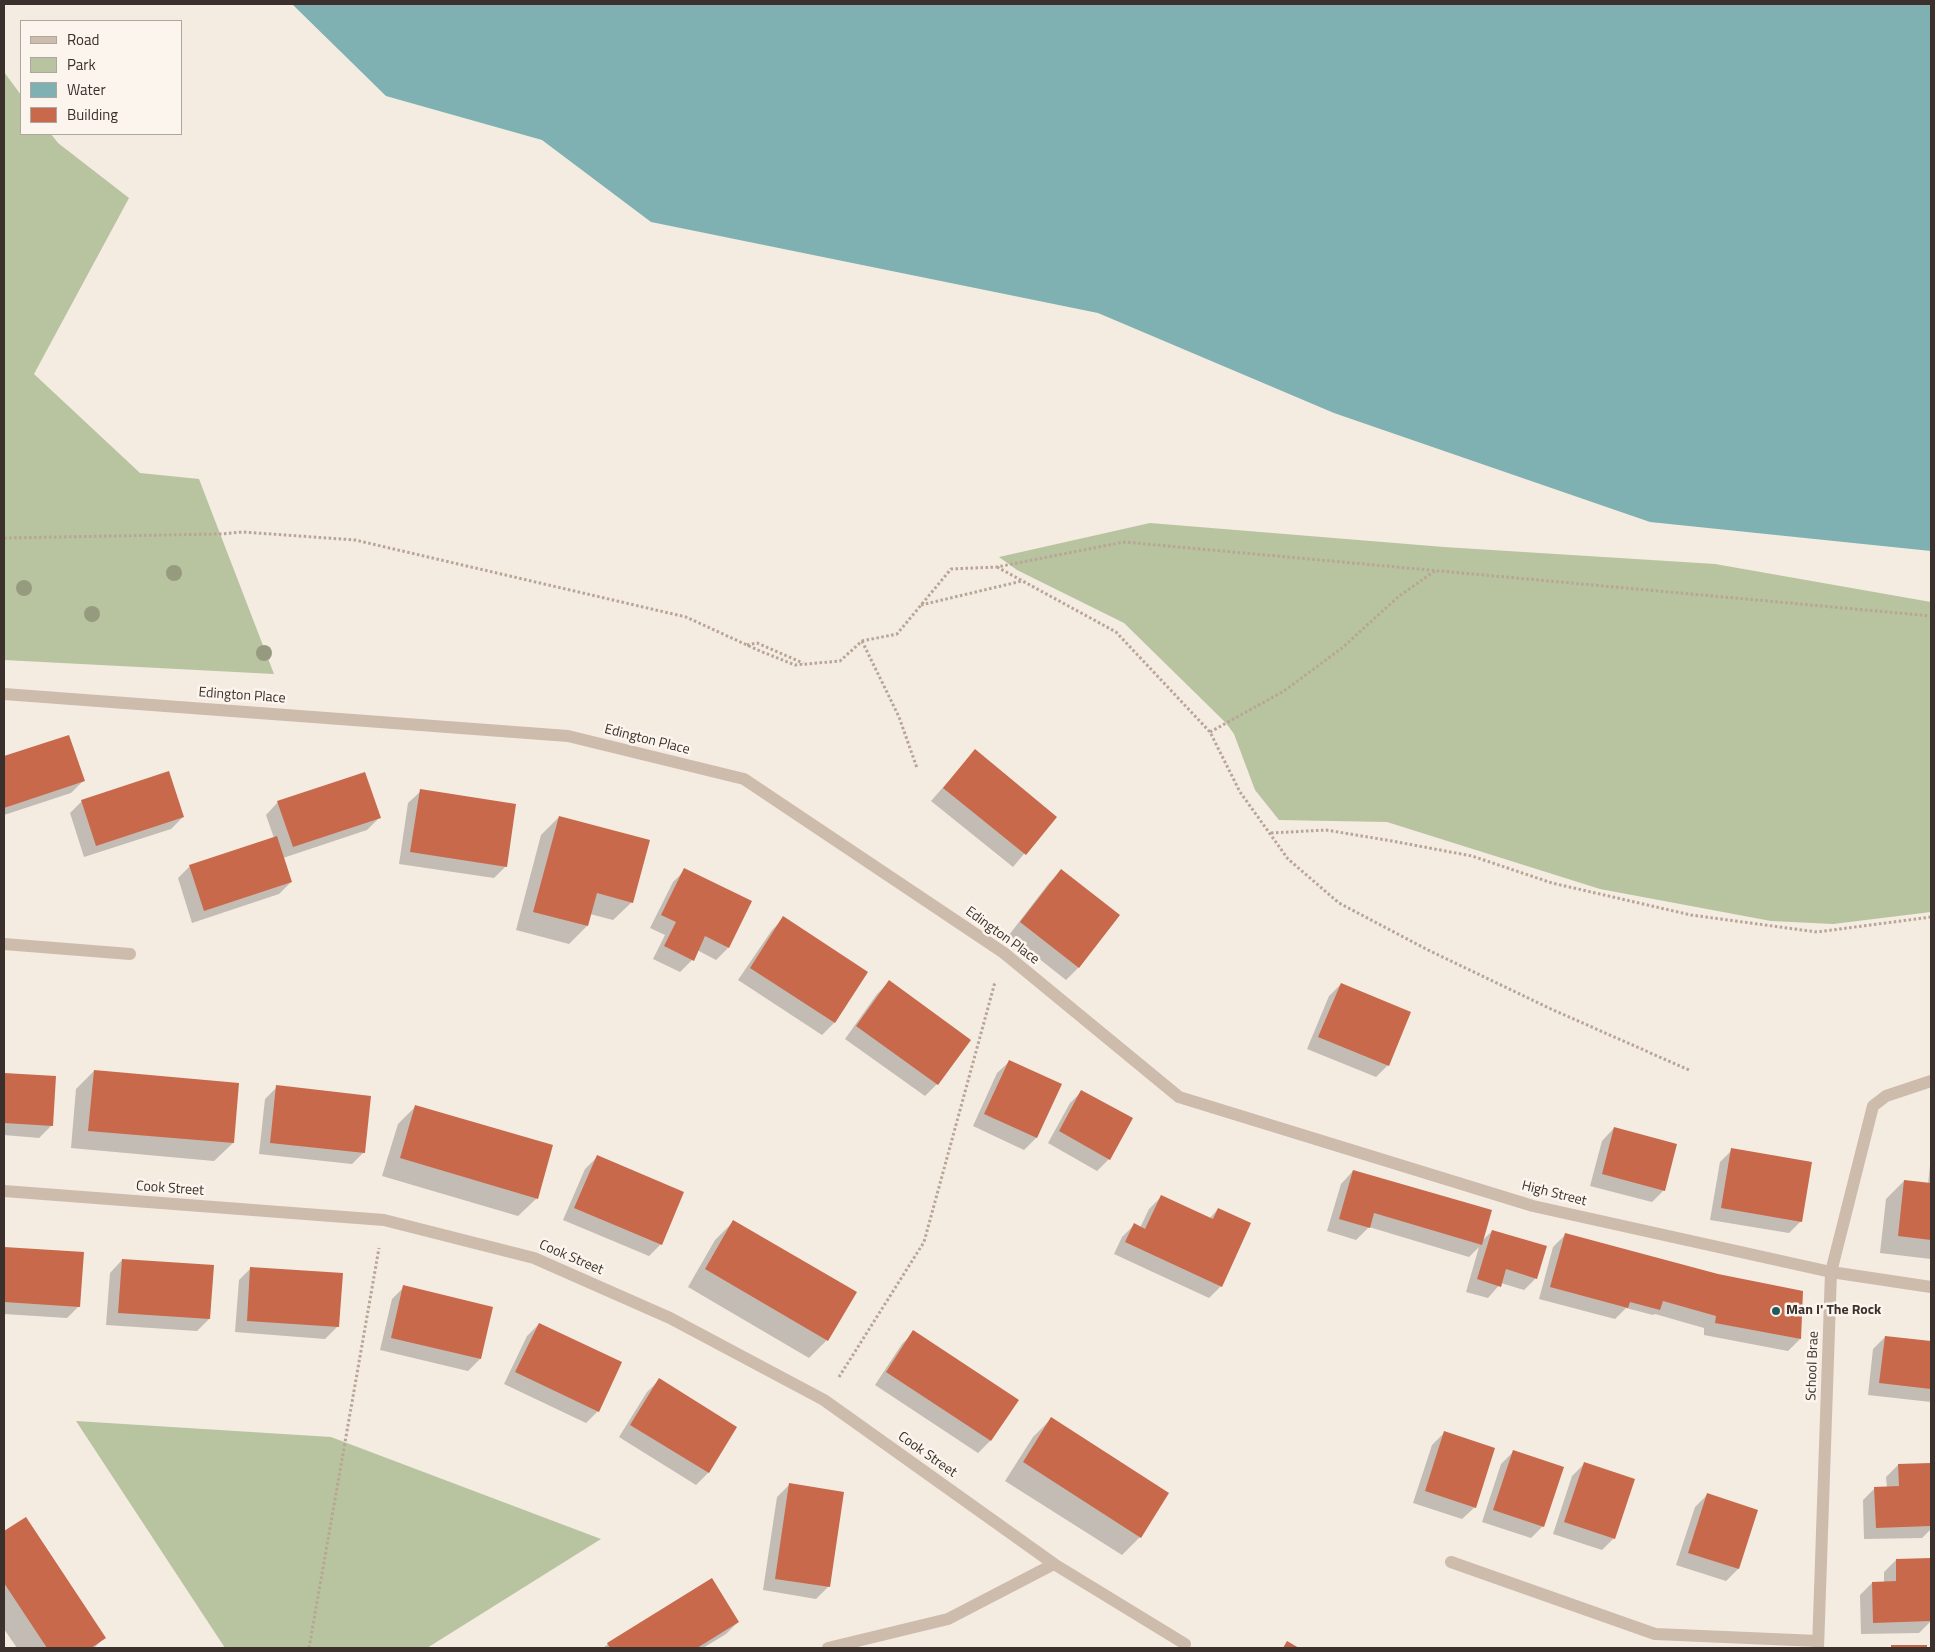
<!DOCTYPE html>
<style>
body{margin:0}
#map{position:relative;width:1935px;height:1652px;overflow:hidden;background:#f4ebe1;font-family:"Titillium Web",sans-serif}
canvas{display:block}
.frame{position:absolute;inset:0;border:5px solid #3b302b;pointer-events:none}
.legend{position:absolute;left:20px;top:20px;width:162px;height:115px;box-sizing:border-box;background:#fbf5ee;border:1px solid #aea6a0;margin:0;padding:6px 9px;list-style:none;font-size:15px;color:#3b302b}
.legend li{display:flex;align-items:center;gap:10px;height:25px}
.legend b{width:25px;border:1px solid #aea6a0}
</style>
<div id="map">
<canvas width="1935" height="1652"></canvas>
<div class="frame"></div>
<ul class="legend">
<li><b style="height:6px;background:#cdbbac"></b>Road</li>
<li><b style="height:14px;background:#b8c4a0"></b>Park</li>
<li><b style="height:14px;background:#7fb0b2"></b>Water</li>
<li><b style="height:14px;background:#c8694b"></b>Building</li>
</ul>
</div>
<script>
const context = document.querySelector('canvas').getContext('2d');
context.lineJoin = 'round';
function paint(path, color) {
  context.fillStyle = color;
  context.fill(path, 'evenodd');
}
function toPath(rows) {
  const path = new Path2D();
  for (const r of rows) {
    path.moveTo(r[0], r[1]);
    for (let i = 2; i < r.length; i += 2) path.lineTo(r[i], r[i + 1]);
  }
  return path;
}
function stroke(path, color, width, dash) {
  context.strokeStyle = color;
  context.lineWidth = width;
  context.lineCap = dash ? 'butt' : 'round';
  context.setLineDash(dash || []);
  context.stroke(path);
}
function drawText(font, color, halo, rows, align = 'center') {
  context.font = font + ' "Titillium Web",sans-serif';
  context.lineWidth = 5;
  context.setLineDash([]);
  context.textBaseline = 'middle';
  context.strokeStyle = halo;
  context.fillStyle = color;
  for (const [text, x, y, turn = 0] of rows) {
    context.save();
    context.translate(x, y);
    context.rotate((+turn || 0) * Math.PI / 180);
    context.textAlign = isNaN(turn) ? turn : align;
    if (halo) context.strokeText(text, 0, 0);
    context.fillText(text, 0, 0);
    context.restore();
  }
}
paint(toPath([
 [4,72,21,95,21,134,51,134,58,143,129,198,34,374,140,473,199,479,274,674,4,660],
 [1150,523,1444,547,1715,564,1931,602,1931,912,1833,924,1771,921,1600,889,1387,822,1279,820,1255,790,1234,734,1226,723,1124,623,1017,570,999,557],
 [76,1421,331,1437,601,1539,427,1648,225,1648]
]), '#b8c4a0');
paint(toPath([
 [292,4,1931,4,1931,551,1650,522,1334,413,1098,313,651,222,542,140,386,96]
]), '#7fb0b2');
paint(toPath([
 [68,736,83,781,71,793,4,815,4,758],
 [975,751,1055,817,1013,867,931,801],
 [421,791,506,866,494,878,399,864,408,803],
 [82,801,183,817,171,829,84,857,70,813],
 [278,802,379,818,367,830,283,858,291,882,279,894,192,923,178,878,190,866,274,838,266,815],
 [559,817,632,902,613,920,590,914,587,926,569,944,516,930,541,835],
 [685,870,728,948,716,960,697,950,692,960,680,972,653,959,665,935,650,928,673,882],
 [1061,871,1119,916,1078,968,1066,980,1009,935,1049,883],
 [784,918,866,973,834,1023,822,1035,738,980,772,930],
 [889,982,969,1040,937,1084,925,1096,845,1039,877,994],
 [1341,984,1388,1065,1376,1077,1307,1049,1329,996],
 [1010,1061,1061,1085,1036,1138,1024,1150,973,1126,997,1073],
 [94,1071,233,1143,214,1161,71,1148,76,1089],
 [4,1074,55,1077,52,1125,39,1138,4,1135],
 [277,1087,364,1152,352,1164,259,1154,265,1099],
 [1082,1091,1109,1159,1097,1171,1048,1143,1070,1103],
 [416,1106,537,1198,518,1216,382,1176,398,1124],
 [1614,1128,1664,1190,1652,1202,1590,1186,1602,1141],
 [1732,1150,1801,1221,1789,1233,1710,1220,1720,1162],
 [1931,1156,1931,1259,1880,1253,1886,1199,1904,1181,1928,1184],
 [597,1157,661,1244,649,1256,563,1220,585,1169],
 [1353,1171,1482,1241,1492,1231,1536,1278,1524,1290,1501,1283,1488,1298,1466,1292,1479,1247,1469,1257,1369,1227,1356,1240,1327,1231,1341,1184],
 [1161,1197,1209,1219,1218,1209,1221,1286,1209,1298,1114,1254,1122,1237,1134,1225,1140,1228,1149,1209],
 [733,1222,827,1340,809,1358,688,1287,715,1240],
 [1565,1235,1800,1339,1788,1351,1704,1335,1704,1328,1655,1314,1653,1315,1626,1308,1615,1319,1539,1299,1553,1247],
 [4,1248,83,1254,79,1306,67,1318,4,1314],
 [122,1260,209,1319,197,1331,106,1325,110,1273],
 [251,1268,338,1326,325,1339,235,1332,239,1280],
 [404,1287,480,1359,468,1371,380,1350,392,1299],
 [539,1324,598,1411,586,1423,504,1384,527,1336],
 [914,1332,1017,1400,990,1441,978,1453,875,1385,902,1344],
 [1885,1337,1931,1342,1931,1402,1868,1395,1873,1349],
 [659,1380,735,1428,708,1473,696,1485,619,1437,647,1392],
 [1051,1419,1140,1537,1122,1555,1005,1481,1033,1437],
 [1444,1433,1475,1507,1462,1519,1413,1503,1432,1445],
 [1513,1452,1543,1526,1531,1538,1482,1522,1501,1464],
 [1584,1464,1614,1538,1602,1550,1553,1534,1572,1476],
 [1931,1464,1931,1529,1922,1538,1864,1539,1863,1500,1875,1488,1887,1488,1886,1477,1898,1465],
 [789,1485,829,1586,816,1599,763,1590,777,1497],
 [1707,1495,1757,1511,1738,1569,1726,1581,1676,1565,1695,1507],
 [25,1519,104,1638,94,1648,17,1648,4,1629,4,1533],
 [1930,1559,1931,1621,1919,1633,1861,1634,1860,1595,1872,1583,1884,1583,1884,1572,1896,1560],
 [738,1622,726,1634,703,1648,603,1648,608,1644]
]), '#0003');
paint(toPath([
 [69,735,85,781,4,808,4,756],
 [975,749,1057,817,1026,855,943,788],
 [169,771,184,817,96,846,81,800],
 [365,772,381,818,293,847,277,801],
 [420,789,516,804,507,867,410,852],
 [559,816,650,840,633,903,597,893,588,926,533,912],
 [277,836,292,882,204,911,189,865],
 [684,868,752,901,729,948,705,936,694,961,664,946,676,922,661,915],
 [1061,869,1120,915,1079,968,1020,922],
 [783,916,868,972,835,1023,750,968],
 [889,980,971,1040,938,1085,856,1026],
 [1341,983,1411,1012,1389,1066,1318,1037],
 [1009,1060,1062,1084,1037,1138,984,1114],
 [94,1070,239,1083,234,1143,88,1131],
 [4,1073,56,1076,53,1126,4,1123],
 [276,1085,371,1096,365,1153,270,1143],
 [1081,1090,1133,1118,1110,1160,1059,1131],
 [415,1105,553,1145,538,1199,400,1158],
 [1614,1127,1677,1144,1665,1191,1602,1174],
 [1731,1148,1812,1162,1802,1222,1721,1208],
 [597,1155,684,1192,662,1245,574,1208],
 [1353,1170,1492,1210,1482,1245,1374,1213,1370,1228,1339,1219],
 [1904,1180,1931,1183,1931,1240,1898,1236],
 [1161,1195,1213,1219,1218,1208,1251,1223,1222,1287,1125,1242,1134,1223,1145,1229],
 [733,1220,857,1292,828,1341,705,1269],
 [1492,1230,1547,1246,1537,1279,1506,1269,1501,1287,1477,1279],
 [1565,1233,1718,1274,1803,1291,1801,1339,1715,1323,1716,1316,1663,1301,1660,1310,1630,1302,1628,1308,1550,1287],
 [4,1247,84,1252,80,1307,4,1302],
 [122,1259,214,1265,210,1319,118,1313],
 [250,1267,343,1273,339,1327,247,1321],
 [403,1285,493,1307,481,1359,391,1338],
 [539,1323,622,1362,599,1412,515,1372],
 [913,1330,1019,1400,991,1441,886,1372],
 [1885,1336,1931,1341,1931,1389,1879,1383],
 [659,1378,737,1427,709,1473,630,1425],
 [1051,1417,1169,1493,1141,1538,1023,1462],
 [1444,1431,1495,1448,1476,1508,1425,1491],
 [1513,1450,1564,1467,1544,1527,1493,1510],
 [1584,1462,1635,1479,1615,1539,1564,1522],
 [1931,1463,1931,1526,1876,1528,1874,1487,1899,1486,1898,1464],
 [789,1483,844,1492,830,1587,775,1579],
 [1707,1493,1758,1510,1739,1569,1688,1553],
 [26,1517,106,1638,91,1648,47,1648,4,1583,4,1531],
 [1931,1558,1931,1621,1873,1623,1872,1582,1896,1581,1896,1559],
 [712,1578,739,1622,697,1648,610,1648,607,1643],
 [1287,1641,1299,1648,1283,1648],
 [1891,1645,1927,1645,1927,1648,1891,1648]
]), '#c8694b');
stroke(toPath([
 [4,538,220,534,243,532,355,540,686,617,760,651,795,665,840,661,862,641,897,634,951,569,997,567,1124,542,1931,616],
 [997,567,1116,632,1210,732,1240,792,1288,859,1339,903,1428,950,1551,1009,1689,1070],
 [921,605,1022,581],
 [862,641,899,717,917,768],
 [747,645,757,643,803,663],
 [1210,732,1284,691,1342,648,1398,597,1436,570],
 [1271,833,1326,830,1392,841,1472,856,1552,883,1691,915,1817,932,1931,917],
 [839,1377,924,1242,995,982],
 [309,1648,379,1248]
]), '#b9a596', 3, [2.5, 2.5]);
stroke(toPath([
 [4,944,130,954],
 [1451,1562,1655,1634,1818,1641]
]), '#cdbbac', 12);
stroke(toPath([
 [4,694,568,736,744,779,1004,953,1179,1097,1533,1206,1831,1272,1931,1287],
 [4,1191,384,1220,534,1258,670,1318,824,1400,1054,1564,1185,1644],
 [828,1648,948,1619,1054,1564],
 [1818,1648,1831,1272,1873,1106,1886,1096,1931,1081]
]), '#cdbbac', 12);
context.fillStyle = '#969b7f';
for (const [x, y] of [
 [174,573],
 [24,588],
 [92,614],
 [264,653]
]) {
  context.beginPath();
  context.arc(x, y, 8, 0, 2 * Math.PI);
  context.fill();
}
for (const [x, y, r, color] of [
 [1776,1311,5,"#1f5a5e"]
]) {
  const dot = new Path2D();
  dot.arc(x, y, r, 0, 2 * Math.PI);
  context.fillStyle = color;
  context.fill(dot);
  stroke(dot, '#fbf5ee', 2);
}
drawText('14px', '#3b302b', '#fbf5ee', [
 ["Edington Place",242,696,4],
 ["Edington Place",647,740,14],
 ["Edington Place",1002,936,36],
 ["Cook Street",170,1189,4],
 ["High Street",1554,1194,14],
 ["Cook Street",571,1258,23],
 ["School Brae",1813,1366,-88],
 ["Cook Street",927,1455,35]
]);
drawText('bold 14px', '#3b302b', '#fbf5ee', [
 ["Man I' The Rock",1786,1311]
], 'left');
</script>
